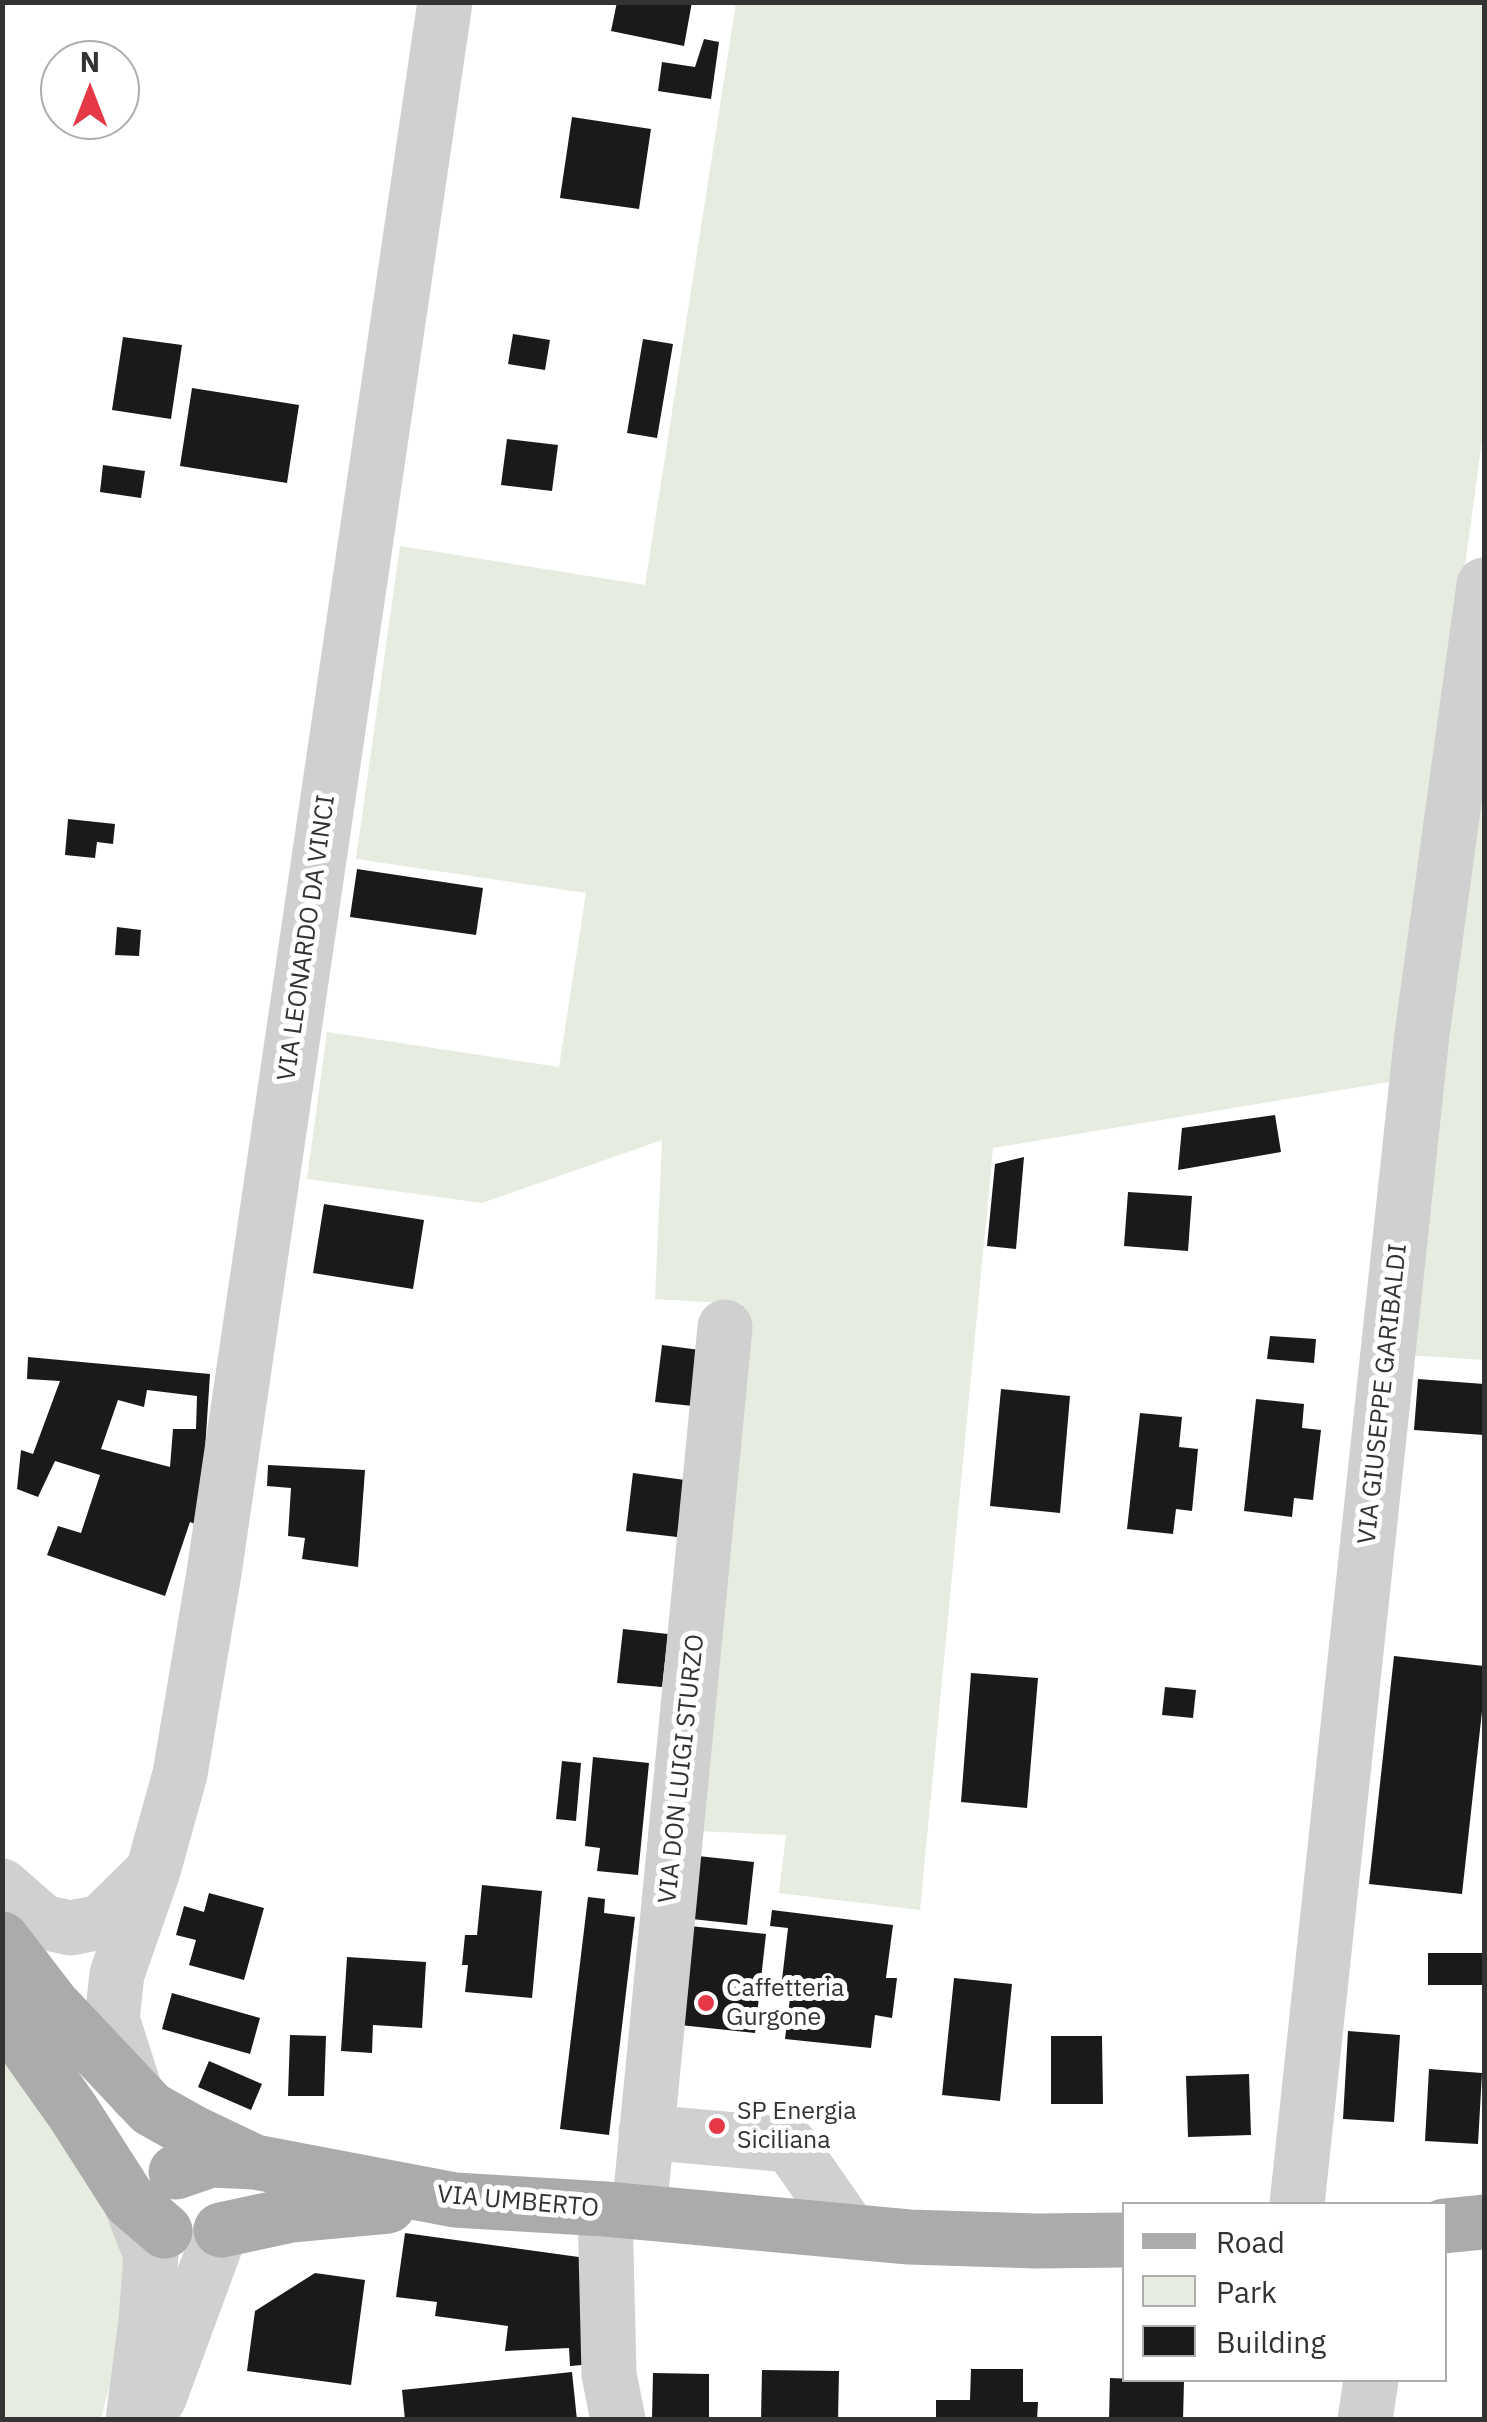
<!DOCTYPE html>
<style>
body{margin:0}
#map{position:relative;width:1487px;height:2422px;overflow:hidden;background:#fff;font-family:"IBM Plex Sans",sans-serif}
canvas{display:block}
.frame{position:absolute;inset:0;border:5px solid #333;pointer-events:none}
.legend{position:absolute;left:1122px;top:2202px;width:325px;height:180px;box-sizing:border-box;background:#fff;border:2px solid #adadad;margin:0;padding:12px 18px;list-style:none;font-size:30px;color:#333}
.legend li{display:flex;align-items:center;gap:20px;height:50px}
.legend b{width:50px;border:2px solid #adadad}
.north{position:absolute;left:40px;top:40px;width:100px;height:100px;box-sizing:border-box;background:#fff;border:2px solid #adadad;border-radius:50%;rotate:0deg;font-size:28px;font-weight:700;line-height:40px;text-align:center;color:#333}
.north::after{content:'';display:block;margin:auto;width:35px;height:45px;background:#e63946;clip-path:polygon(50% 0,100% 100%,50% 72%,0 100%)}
</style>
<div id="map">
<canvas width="1487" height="2422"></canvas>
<div class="frame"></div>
<ul class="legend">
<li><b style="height:12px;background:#ababab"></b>Road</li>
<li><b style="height:28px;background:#e6ecdf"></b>Park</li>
<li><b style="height:28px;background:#1a1a1a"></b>Building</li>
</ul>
<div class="north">N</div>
</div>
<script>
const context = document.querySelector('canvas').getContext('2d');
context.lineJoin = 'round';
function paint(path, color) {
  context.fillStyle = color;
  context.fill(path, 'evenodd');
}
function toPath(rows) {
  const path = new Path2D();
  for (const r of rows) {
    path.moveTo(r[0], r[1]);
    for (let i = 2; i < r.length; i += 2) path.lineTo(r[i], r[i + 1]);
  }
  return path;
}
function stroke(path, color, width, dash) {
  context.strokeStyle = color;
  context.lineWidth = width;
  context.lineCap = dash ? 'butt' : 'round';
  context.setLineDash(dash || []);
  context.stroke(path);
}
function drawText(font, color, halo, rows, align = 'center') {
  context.font = font + ' "IBM Plex Sans",sans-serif';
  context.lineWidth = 10;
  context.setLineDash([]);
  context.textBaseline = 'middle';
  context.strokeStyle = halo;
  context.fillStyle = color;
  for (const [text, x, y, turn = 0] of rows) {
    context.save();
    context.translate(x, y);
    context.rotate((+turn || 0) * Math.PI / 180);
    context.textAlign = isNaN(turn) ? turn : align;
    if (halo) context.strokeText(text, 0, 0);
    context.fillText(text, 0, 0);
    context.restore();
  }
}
paint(toPath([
 [736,3,1484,3,1484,426,1395,1081,993,1148,920,1910,779,1893,786,1835,697,1831,742,1304,655,1299,662,1140,482,1203,307,1179,327,1032,559,1067,586,893,356,859,400,546,645,585],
 [1484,710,1484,1360,1407,1355],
 [2,2044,84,2168,129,2263,132,2300,101,2419,3,2419]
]), '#e6ecdf');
paint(toPath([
 [617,2,692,2,684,46,611,31],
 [704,39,719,42,711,99,658,91,662,62,695,67],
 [572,117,651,129,639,209,560,198],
 [513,334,550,340,545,370,508,364],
 [123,337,182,345,171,419,112,410],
 [643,339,673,344,657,438,627,433],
 [192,388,299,405,287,483,180,466],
 [507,439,558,445,552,491,501,485],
 [103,465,145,471,141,498,100,492],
 [68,819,115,824,113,844,97,842,95,858,65,855],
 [357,869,483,888,476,935,350,917],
 [117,927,141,930,139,956,115,955],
 [1275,1115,1281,1152,1178,1170,1182,1128],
 [1024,1157,1016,1249,987,1246,995,1164],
 [1128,1192,1192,1196,1188,1251,1124,1246],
 [324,1204,424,1220,413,1289,313,1273],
 [1270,1336,1316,1339,1314,1363,1267,1359],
 [662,1345,700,1350,693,1406,655,1402],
 [28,1357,210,1374,200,1526,190,1522,165,1596,47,1555,58,1526,81,1533,100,1475,55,1461,38,1497,17,1489,21,1450,33,1454,60,1381,27,1379],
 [147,1390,197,1396,196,1429,173,1429,170,1467,101,1449,118,1400,144,1407],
 [1418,1379,1484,1384,1484,1435,1414,1430],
 [1001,1389,1070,1396,1060,1513,990,1506],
 [1256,1399,1304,1404,1302,1428,1321,1430,1313,1500,1294,1498,1292,1517,1244,1511],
 [1140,1413,1182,1417,1179,1447,1198,1449,1192,1511,1176,1509,1173,1534,1127,1529],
 [268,1465,365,1470,358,1567,302,1559,305,1538,288,1536,291,1488,267,1486],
 [633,1473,685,1480,677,1537,626,1531],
 [623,1629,668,1634,662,1687,617,1683],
 [1394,1656,1484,1666,1484,1693,1462,1894,1369,1884],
 [971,1673,1038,1678,1027,1808,961,1802],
 [1165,1687,1196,1690,1193,1718,1162,1715],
 [593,1757,649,1763,638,1875,597,1871,600,1848,585,1846],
 [562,1761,581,1763,576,1821,556,1819],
 [698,1856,754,1862,747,1925,692,1919],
 [482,1885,542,1891,532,1998,465,1992,468,1965,462,1965,465,1935,477,1935],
 [209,1893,264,1908,244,1980,189,1965,196,1940,176,1935,184,1906,204,1912],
 [588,1897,605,1899,604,1913,635,1917,609,2135,560,2129],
 [772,1910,893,1925,886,1978,897,1978,892,2018,875,2015,871,2048,785,2039,790,1998,780,1997,788,1928,770,1926],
 [690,1926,766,1934,755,2033,680,2025],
 [1428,1953,1484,1953,1484,1985,1428,1985],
 [347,1957,426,1962,422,2028,373,2025,372,2053,341,2051],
 [954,1978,1012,1984,1000,2101,942,2095],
 [172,1993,260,2018,250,2054,162,2029],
 [1348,2031,1400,2035,1394,2122,1343,2119],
 [290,2035,326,2036,324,2096,288,2096],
 [1051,2036,1102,2036,1103,2104,1051,2104],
 [209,2061,262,2084,251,2110,198,2087],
 [1429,2069,1482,2073,1478,2144,1425,2141],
 [1249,2074,1251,2135,1188,2137,1186,2076],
 [405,2233,586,2258,594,2364,570,2366,569,2348,505,2351,508,2326,435,2316,437,2302,396,2297],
 [315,2273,365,2280,351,2385,247,2371,255,2311],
 [971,2369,1023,2369,1023,2402,1038,2402,1037,2420,936,2420,936,2400,970,2400],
 [762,2370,839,2371,838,2420,761,2420],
 [572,2372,577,2420,405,2420,402,2390],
 [653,2373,709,2374,709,2419,652,2419],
 [1110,2378,1184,2381,1183,2420,1109,2420]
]), '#1a1a1a');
stroke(toPath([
 [2,1886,43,1922,70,1928,101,1922,148,1876],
 [136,2094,112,2019,117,1974,153,1871,180,1774,214,1573,445,2],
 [646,2132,790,2145,851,2232],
 [130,2201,151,2255,146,2321,133,2420],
 [1297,2204,1422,1034,1484,585],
 [605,2209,609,2374,618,2420],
 [639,2212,725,1327],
 [159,2398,221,2230],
 [1365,2420,1371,2380]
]), '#d0d0d0', 55);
stroke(toPath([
 [2,1939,52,2004,151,2109,192,2132,255,2162,455,2200,605,2209,909,2237,1037,2241,1124,2240],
 [2,2012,73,2112,130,2201,165,2231],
 [176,2172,211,2160,255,2162],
 [1444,2226,1484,2222],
 [221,2230,291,2215,388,2206]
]), '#ababab', 55);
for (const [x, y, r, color] of [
 [706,2003,10,"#e63946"],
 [717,2126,10,"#e63946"]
]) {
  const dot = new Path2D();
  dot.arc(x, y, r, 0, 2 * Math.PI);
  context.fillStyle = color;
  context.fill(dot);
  stroke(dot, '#fff', 4);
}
drawText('25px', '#333', '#fff', [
 ["VIA LEONARDO DA VINCI",307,938,-82],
 ["VIA GIUSEPPE GARIBALDI",1383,1394,-84],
 ["VIA DON LUIGI STURZO",682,1769,-84],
 ["VIA UMBERTO",518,2202,5]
]);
drawText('25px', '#333', '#fff', [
 ["Caffetteria",726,1989],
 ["Gurgone",726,2018],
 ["SP Energia",737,2112],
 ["Siciliana",737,2141]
], 'left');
</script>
